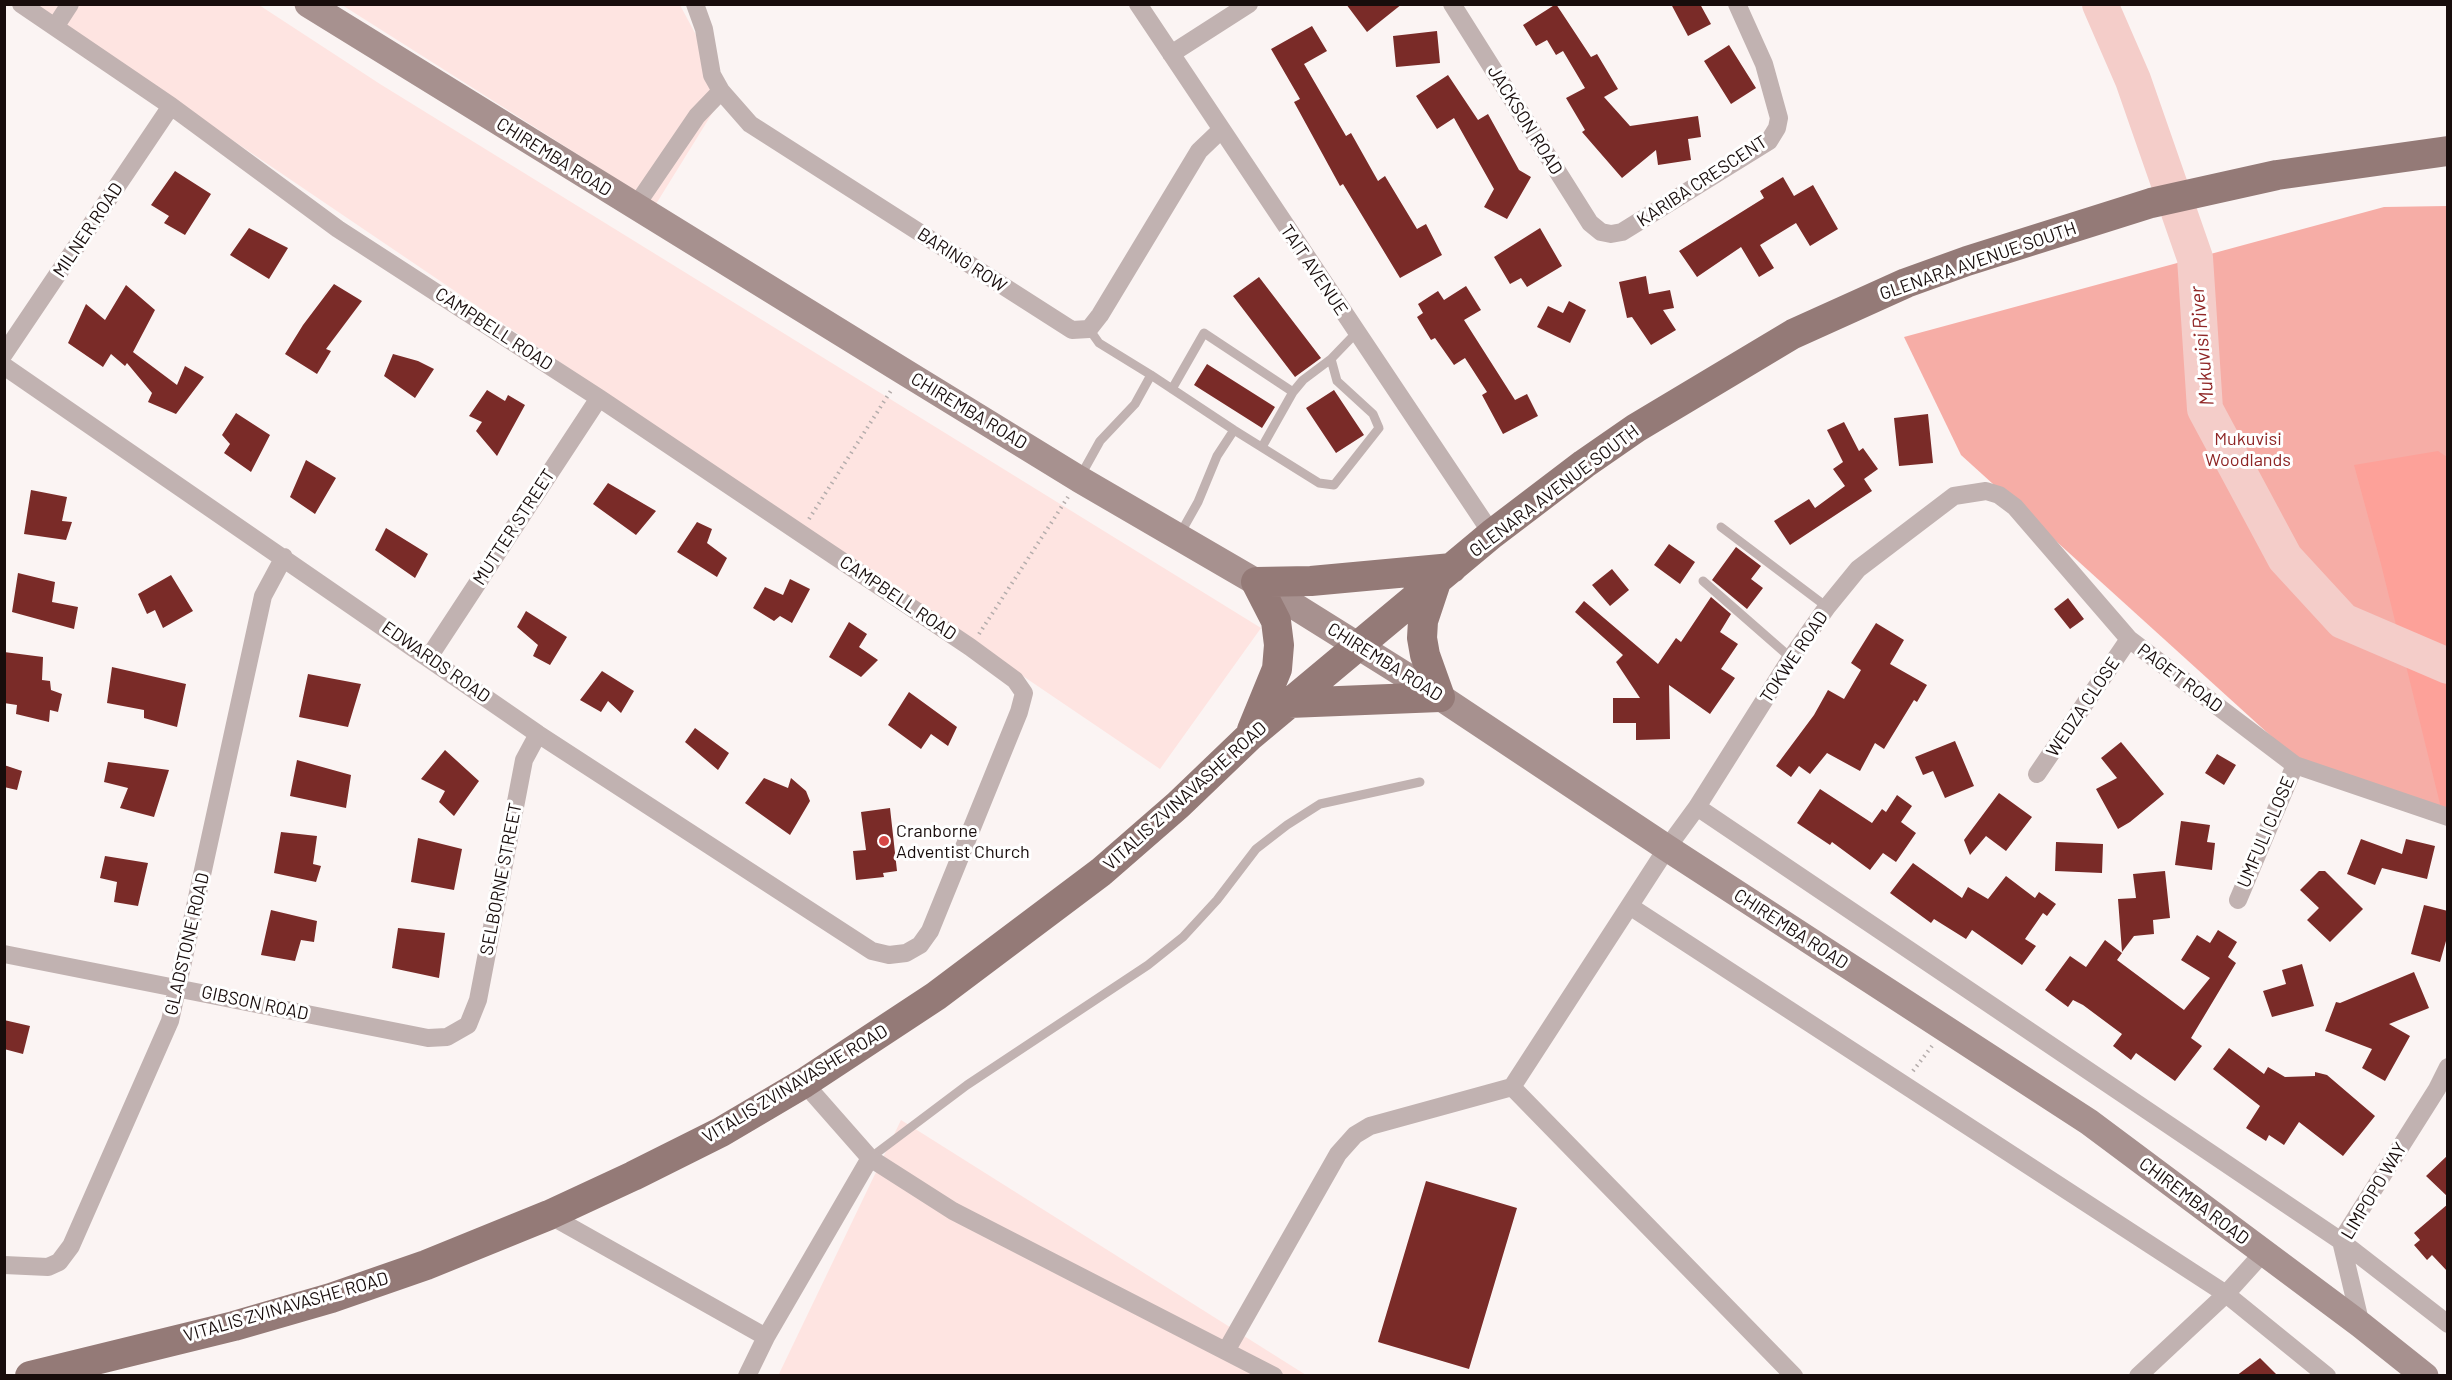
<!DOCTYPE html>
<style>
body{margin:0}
#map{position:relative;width:2452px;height:1380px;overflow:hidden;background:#fbf4f3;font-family:Barlow,sans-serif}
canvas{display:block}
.frame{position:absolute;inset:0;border:6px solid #180d0c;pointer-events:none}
</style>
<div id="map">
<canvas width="2452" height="1380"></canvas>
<div class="frame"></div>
</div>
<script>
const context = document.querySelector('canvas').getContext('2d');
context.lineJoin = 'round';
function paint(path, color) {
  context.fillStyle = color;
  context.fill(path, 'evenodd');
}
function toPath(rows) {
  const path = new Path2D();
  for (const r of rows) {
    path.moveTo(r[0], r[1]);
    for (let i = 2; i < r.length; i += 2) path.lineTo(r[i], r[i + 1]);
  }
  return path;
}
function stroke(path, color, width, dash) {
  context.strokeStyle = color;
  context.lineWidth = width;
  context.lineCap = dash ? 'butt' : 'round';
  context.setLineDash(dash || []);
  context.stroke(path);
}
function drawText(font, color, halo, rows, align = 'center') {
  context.font = font + ' Barlow,sans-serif';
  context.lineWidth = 6;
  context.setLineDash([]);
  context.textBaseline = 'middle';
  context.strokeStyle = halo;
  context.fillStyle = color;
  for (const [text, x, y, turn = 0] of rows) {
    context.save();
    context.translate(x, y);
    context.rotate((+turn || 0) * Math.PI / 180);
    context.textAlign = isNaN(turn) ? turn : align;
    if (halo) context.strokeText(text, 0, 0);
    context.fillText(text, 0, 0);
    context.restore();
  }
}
paint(toPath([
 [33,5,259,5,380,84,1261,628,1160,769],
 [342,5,680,5,726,91,656,204],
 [901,1120,1306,1375,778,1376]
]), '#fee4e1');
paint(toPath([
 [2447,206,2447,813,2304,766,1961,455,1904,337,2384,207]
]), '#f6ada6');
paint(toPath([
 [2438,451,2447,457,2447,813,2442,812,2381,564,2354,465]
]), '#fda199');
stroke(toPath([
 [2100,4,2133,80,2195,258,2205,409,2285,558,2343,621,2448,666]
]), '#f4cdc9', 36);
paint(toPath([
 [1346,4,1402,4,1367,32],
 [1556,4,1591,57,1597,54,1618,89,1604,97,1630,126,1698,116,1701,137,1688,139,1691,160,1658,165,1656,150,1622,178,1582,132,1585,130,1566,98,1585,88,1563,51,1556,55,1547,40,1536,46,1523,25],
 [1671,4,1700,4,1711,24,1688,36],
 [1312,26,1327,51,1304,64,1346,136,1351,133,1378,181,1385,176,1417,229,1426,224,1442,255,1400,278,1343,184,1340,186,1294,102,1300,99,1271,49],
 [1437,31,1440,63,1396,67,1393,36],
 [1729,45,1756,88,1731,104,1704,61],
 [1448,75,1478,120,1488,114,1519,170,1531,177,1507,219,1484,207,1494,189,1454,118,1437,129,1416,96],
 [175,171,211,194,185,235,164,223,169,216,151,205],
 [1783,177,1794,196,1813,185,1838,229,1810,246,1796,223,1760,245,1774,268,1759,277,1741,247,1697,277,1679,251,1764,198,1760,191],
 [249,228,288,248,269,279,230,255],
 [1540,228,1562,266,1527,287,1521,278,1510,284,1494,257],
 [1646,276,1649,294,1670,290,1674,308,1663,310,1676,330,1651,345,1632,317,1627,318,1619,282],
 [1259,277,1321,358,1295,377,1233,296],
 [334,284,362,301,326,349,331,351,317,374,285,354,303,325],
 [126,285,155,310,133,352,177,385,185,366,204,377,176,414,148,402,152,393,127,363,125,366,111,354,103,367,68,343,86,304,105,320],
 [1466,286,1481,310,1464,320,1515,400,1527,394,1538,416,1503,434,1482,395,1487,392,1465,358,1454,365,1435,338,1431,340,1417,317,1423,313,1418,304,1438,291,1444,300],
 [1569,301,1586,310,1570,343,1537,327,1548,306,1563,313],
 [393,354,418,361,434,369,415,398,384,376],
 [1207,364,1275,407,1262,428,1194,385],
 [487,390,505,401,508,395,525,405,497,456,476,431,482,422,469,416],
 [1334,390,1364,435,1336,453,1306,408],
 [236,413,270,435,251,472,224,453,230,444,222,435],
 [1928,414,1933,463,1899,466,1894,418],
 [1844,422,1859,451,1863,448,1878,469,1864,479,1872,491,1790,545,1774,521,1809,499,1815,508,1845,486,1833,469,1843,462,1827,430],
 [306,460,336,478,315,514,290,497],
 [608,483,656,511,636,535,593,504],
 [31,490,67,497,62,521,72,522,66,540,24,534],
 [697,522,712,529,707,543,727,558,717,577,677,552],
 [386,528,428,554,415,578,375,550],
 [1669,544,1695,562,1680,584,1654,565],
 [1736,547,1761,566,1751,579,1763,588,1747,609,1712,580],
 [1612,569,1629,590,1610,606,1592,585],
 [18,573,55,582,52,602,78,607,74,629,12,612],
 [171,575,193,611,163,628,155,610,147,614,138,594],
 [790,579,810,589,792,623,780,616,774,621,753,608,765,587,783,595],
 [1711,597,1731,614,1720,632,1738,644,1721,669,1735,678,1710,714,1669,685,1670,739,1636,740,1636,723,1613,723,1613,698,1640,698,1616,662,1623,655,1575,612,1584,601,1658,664,1676,638,1681,642],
 [2068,598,2084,619,2070,629,2054,609],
 [526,611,567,637,550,665,533,656,538,645,517,627],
 [849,622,867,634,859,647,878,660,861,677,829,657],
 [1876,623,1904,640,1890,664,1927,685,1917,702,1914,700,1884,749,1875,743,1860,771,1827,753,1810,774,1799,766,1791,777,1776,766,1814,715,1828,690,1844,699,1861,670,1851,663],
 [4,652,43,657,42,680,50,681,51,690,62,694,58,712,50,710,49,722,16,714,17,705,4,703],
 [112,667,186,684,177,727,144,718,144,710,107,703],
 [602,671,634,691,621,713,608,701,601,712,580,700],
 [308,674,361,684,348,727,299,717],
 [909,692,957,727,948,746,931,734,921,749,888,725],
 [695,728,729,753,718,770,685,742],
 [1955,741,1974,786,1945,798,1933,771,1923,775,1915,757],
 [2121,742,2164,794,2130,822,2118,829,2096,789,2117,778,2101,758],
 [445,750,479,781,454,816,439,802,445,791,421,779],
 [2217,754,2236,765,2224,785,2205,773],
 [297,760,351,775,346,808,290,796],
 [108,762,169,770,154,817,120,808,128,788,104,782],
 [4,765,22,771,17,790,4,787],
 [764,778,788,788,791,778,806,791,810,801,790,835,745,803],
 [1820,789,1872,823,1882,809,1886,812,1897,795,1912,806,1901,822,1916,833,1896,862,1883,853,1870,870,1832,842,1830,845,1797,823],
 [1999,793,2032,817,2006,851,1986,836,1970,855,1964,840],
 [890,808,897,871,883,873,884,877,856,880,853,851,866,850,861,812],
 [2181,821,2210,825,2207,842,2215,843,2212,870,2175,865],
 [281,832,317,836,313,864,321,866,316,882,274,873],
 [418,838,462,849,454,890,411,882],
 [2361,839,2402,854,2406,839,2435,846,2427,879,2382,868,2375,885,2347,874],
 [2056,842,2103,844,2102,873,2055,871],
 [105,856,148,863,138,906,114,902,117,882,100,878],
 [1913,863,1962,898,1968,887,1988,899,2006,876,2035,898,2039,892,2056,904,2047,916,2043,913,2025,939,2036,946,2022,965,1972,930,1966,939,1934,919,1931,923,1890,893],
 [2165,871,2170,918,2153,920,2154,934,2134,936,2122,952,2118,899,2136,898,2133,874],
 [2319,871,2325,871,2363,909,2330,942,2307,920,2319,908,2300,890],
 [2424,905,2448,911,2448,934,2440,962,2411,954],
 [271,910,317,921,314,942,301,940,295,961,261,955],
 [398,928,445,933,439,978,392,968],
 [2218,930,2237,942,2228,957,2236,963,2191,1038,2202,1046,2175,1081,2136,1053,2131,1060,2113,1046,2122,1034,2083,1005,2073,1000,2068,1007,2045,990,2070,956,2086,967,2105,940,2122,953,2117,960,2184,1010,2210,978,2181,960,2197,935,2210,943],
 [2302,964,2314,1006,2272,1017,2263,991,2286,984,2282,970],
 [2414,972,2429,1008,2389,1024,2410,1036,2385,1081,2362,1068,2372,1049,2325,1031,2336,1002,2340,1003],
 [4,1020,30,1026,23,1054,4,1049],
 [2229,1048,2264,1074,2268,1067,2285,1077,2315,1076,2315,1072,2327,1075,2375,1116,2343,1156,2299,1122,2284,1145,2269,1135,2266,1141,2246,1128,2260,1106,2213,1069],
 [2448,1155,2448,1197,2426,1176],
 [1426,1181,1517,1208,1469,1369,1378,1342],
 [2448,1204,2448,1272,2432,1255,2427,1260,2414,1245,2420,1240,2414,1233],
 [2260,1358,2278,1376,2236,1376]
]), '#7a2b28');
stroke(toPath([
 [809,519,892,389],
 [979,634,1068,497],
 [1913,1071,1932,1046]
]), '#b5adac', 4, [1.5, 4.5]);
stroke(toPath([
 [1089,329,1099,343,1151,375,1234,430,1319,483,1334,485,1379,428,1373,414,1337,381,1331,359],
 [1172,389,1204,333,1293,392],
 [1262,447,1293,392,1303,380,1331,359,1357,332],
 [1080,477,1100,441,1135,404,1151,375],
 [1721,527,1827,607],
 [1180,534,1198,502,1217,456,1234,430],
 [1703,581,1791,658],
 [870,1158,967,1085,1148,965,1183,937,1217,900,1256,849,1287,825,1320,804,1420,782]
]), '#c1b2b1', 9);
stroke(toPath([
 [695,4,704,29,712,75,721,91,750,124,1072,330,1089,329,1100,315,1199,151,1221,130],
 [1138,4,1492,534],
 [1452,4,1590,223,1601,232,1611,234,1622,232,1769,141,1777,128,1779,118,1764,64,1737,4],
 [55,27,70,4],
 [1171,54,1249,4],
 [635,207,697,116,721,91],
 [4,354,171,106],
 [4,366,538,734,872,951,889,955,906,953,920,945,930,931,1019,712,1024,693,1015,680,970,647,599,398,338,229,171,106,21,4],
 [429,657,599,398],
 [2037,774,2129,639],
 [1697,807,2341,1241,2448,1324],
 [2238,900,2295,765],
 [1631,907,2226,1294,2327,1376],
 [4,954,428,1038,447,1037,468,1025,478,1000,524,760,538,734],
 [804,1083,870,1158,953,1211,1274,1376],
 [1512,1087,1794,1376],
 [549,1215,766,1337],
 [4,1265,48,1267,59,1262,71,1246,170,1021,263,596,284,557],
 [2361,1325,2341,1241,2437,1089,2448,1067],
 [1226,1351,1338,1154,1355,1135,1370,1126,1512,1087,1667,848,1697,807,1791,658,1827,607,1858,569,1954,496,1986,491,1999,495,2015,507,2129,639,2295,765,2448,817],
 [747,1376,766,1337,870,1158],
 [2138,1376,2226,1294,2263,1253]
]), '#c1b2b1', 18);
stroke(toPath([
 [308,4,903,371,1079,479,1256,582,1440,697,1667,848,2089,1122,2361,1325,2425,1376]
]), '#a7918f', 27);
stroke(toPath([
 [1289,703,1440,697,1425,655,1422,638,1423,621,1436,582],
 [1252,730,1277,669,1279,645,1276,621,1256,582,1311,581,1452,568],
 [30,1376,234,1326,331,1298,426,1265,549,1215,633,1176,721,1132,804,1083,936,996,1101,872,1178,805,1250,736,1492,534,1584,464,1636,428,1793,334,1906,283,1967,261,2151,203,2277,175,2448,151]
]), '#947a77', 30);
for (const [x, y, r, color] of [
 [884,841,6,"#d64745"]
]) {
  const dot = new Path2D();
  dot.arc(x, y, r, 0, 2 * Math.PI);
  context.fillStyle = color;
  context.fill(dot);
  stroke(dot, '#fff', 2);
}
drawText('18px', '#180d0c', '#fff', [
 ["JACKSON ROAD",1525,120,58],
 ["CHIREMBA ROAD",554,157,32],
 ["KARIBA CRESCENT",1702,181,-33],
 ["MILNER ROAD",88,230,-56],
 ["BARING ROW",962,260,33],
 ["GLENARA AVENUE SOUTH",1978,261,-19],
 ["TAIT AVENUE",1314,270,56],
 ["CAMPBELL ROAD",494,329,33],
 ["CHIREMBA ROAD",969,411,31],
 ["GLENARA AVENUE SOUTH",1554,491,-37],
 ["MUTTER STREET",514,527,-57],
 ["CAMPBELL ROAD",898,598,34],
 ["TOKWE ROAD",1794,657,-56],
 ["EDWARDS ROAD",436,662,35],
 ["CHIREMBA ROAD",1385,662,32],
 ["PAGET ROAD",2180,678,37],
 ["WEDZA CLOSE",2083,707,-56],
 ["VITALIS ZVINAVASHE ROAD",1185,796,-42],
 ["UMFULI CLOSE",2266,832,-67],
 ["SELBORNE STREET",501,879,-79],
 ["CHIREMBA ROAD",1791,929,33],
 ["GLADSTONE ROAD",187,944,-77],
 ["GIBSON ROAD",255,1003,12],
 ["VITALIS ZVINAVASHE ROAD",795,1084,-31],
 ["LIMPOPO WAY",2374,1191,-59],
 ["CHIREMBA ROAD",2194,1201,37],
 ["VITALIS ZVINAVASHE ROAD",286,1307,-16]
]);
drawText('18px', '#8e2525', '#fff', [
 ["Mukuvisi",2248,439],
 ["Woodlands",2248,460]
]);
drawText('18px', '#180d0c', '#fff', [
 ["Cranborne",896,831],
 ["Adventist Church",896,852]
], 'left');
drawText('italic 20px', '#902727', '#fff', [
 ["Mukuvisi River",2202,346,-95]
]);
</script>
